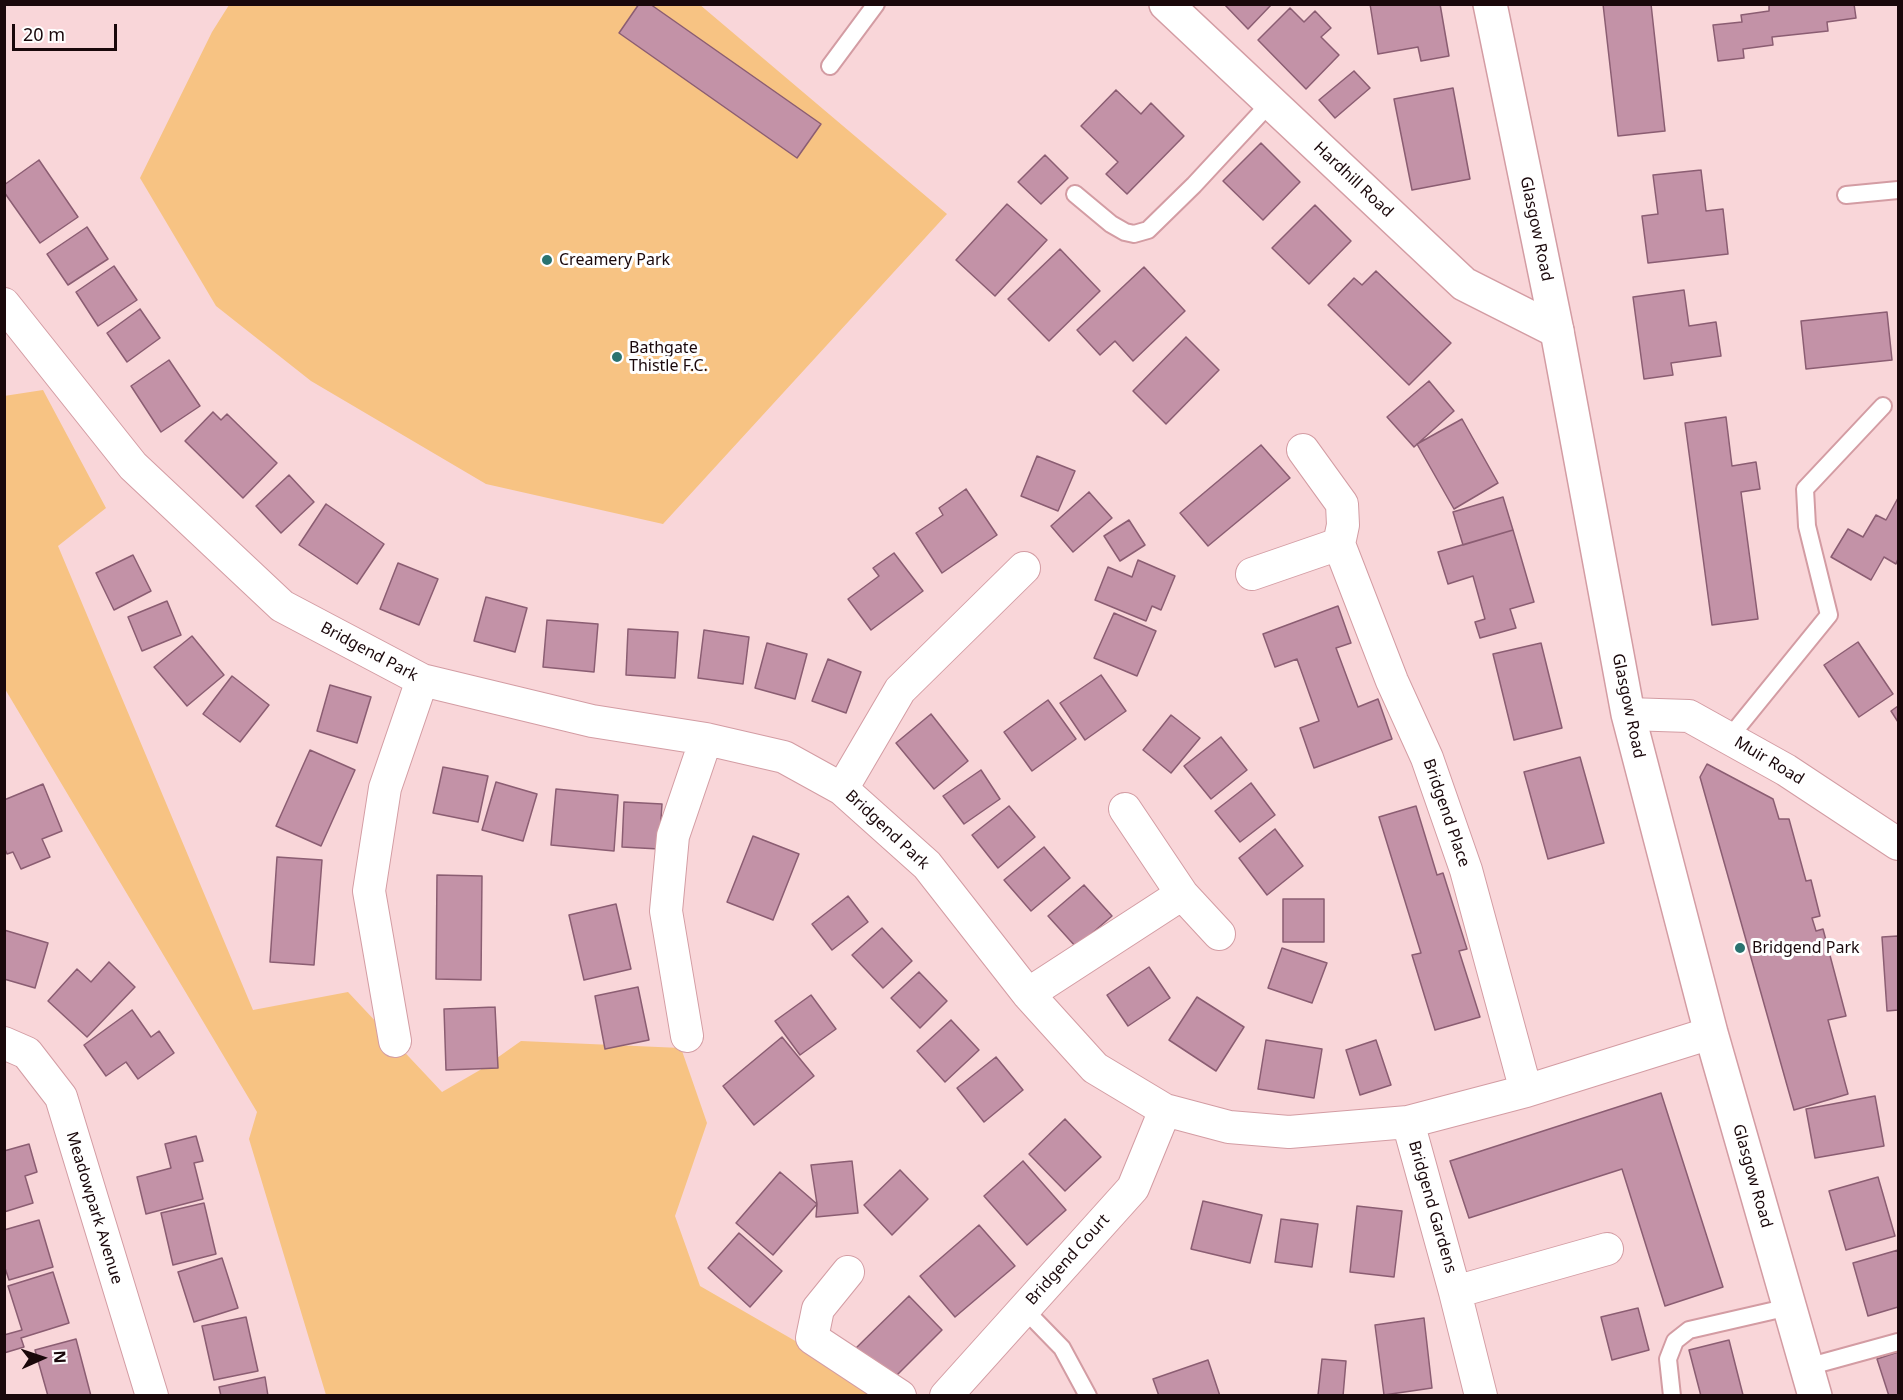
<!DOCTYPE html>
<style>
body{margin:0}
#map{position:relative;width:1903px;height:1400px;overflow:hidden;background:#f9d6d9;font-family:"Noto Sans",sans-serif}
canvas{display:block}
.frame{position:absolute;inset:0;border:6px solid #1a080b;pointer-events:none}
.north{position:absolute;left:12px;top:1328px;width:60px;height:60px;-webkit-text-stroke:4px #fff;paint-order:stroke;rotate:87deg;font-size:16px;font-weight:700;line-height:24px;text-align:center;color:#1a080b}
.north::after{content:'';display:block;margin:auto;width:21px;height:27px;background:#1a080b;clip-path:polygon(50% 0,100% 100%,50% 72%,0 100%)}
.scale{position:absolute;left:12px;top:24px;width:105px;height:27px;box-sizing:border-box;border:3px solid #1a080b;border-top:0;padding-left:8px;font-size:18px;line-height:21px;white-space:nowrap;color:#1a080b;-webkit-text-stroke:4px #fff;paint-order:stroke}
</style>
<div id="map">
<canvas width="1903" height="1400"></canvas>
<div class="frame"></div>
<div class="north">N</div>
<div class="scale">20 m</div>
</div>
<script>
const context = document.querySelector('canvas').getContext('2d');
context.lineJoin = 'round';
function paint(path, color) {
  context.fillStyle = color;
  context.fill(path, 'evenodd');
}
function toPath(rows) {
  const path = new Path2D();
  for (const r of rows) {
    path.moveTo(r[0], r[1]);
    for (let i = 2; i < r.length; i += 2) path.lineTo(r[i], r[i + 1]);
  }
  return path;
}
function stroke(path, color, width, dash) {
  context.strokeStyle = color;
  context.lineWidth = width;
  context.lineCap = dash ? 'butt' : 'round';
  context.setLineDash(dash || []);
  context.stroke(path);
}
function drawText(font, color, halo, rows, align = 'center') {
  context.font = font + ' "Noto Sans",sans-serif';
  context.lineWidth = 6;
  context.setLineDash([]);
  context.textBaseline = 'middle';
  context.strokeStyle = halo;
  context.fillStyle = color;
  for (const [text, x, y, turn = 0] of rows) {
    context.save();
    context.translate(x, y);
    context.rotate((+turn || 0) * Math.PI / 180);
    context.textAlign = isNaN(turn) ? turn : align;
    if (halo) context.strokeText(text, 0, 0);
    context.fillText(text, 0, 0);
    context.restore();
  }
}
paint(toPath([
 [699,4,947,214,663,524,486,484,311,381,216,306,140,178,212,32,229,5],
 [43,390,106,508,58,546,253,1010,348,992,442,1092,480,1070,521,1041,681,1048,707,1123,675,1216,700,1286,889,1395,326,1395,249,1139,257,1112,5,689,4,396]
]), '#f7c383');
const building = toPath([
 [639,4,650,4,821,124,797,158,619,33,639,4],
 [1224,4,1272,4,1248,29,1224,4],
 [1370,4,1440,4,1449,56,1421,61,1418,47,1378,54,1370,4],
 [1603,4,1651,4,1665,131,1618,136,1603,4],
 [1854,4,1856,18,1827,22,1828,31,1772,37,1773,45,1743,49,1744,58,1718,61,1713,25,1742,22,1741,15,1769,11,1769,5,1854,4],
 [1290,8,1304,22,1315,11,1331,28,1321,37,1339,55,1306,89,1258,40,1290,8],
 [1354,71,1370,88,1335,118,1319,100,1354,71],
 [1453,88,1470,179,1412,190,1394,99,1453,88],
 [1116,90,1141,114,1151,103,1184,136,1127,194,1106,174,1118,162,1081,126,1116,90],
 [1261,143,1300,182,1263,220,1223,181,1261,143],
 [1045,155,1068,178,1041,204,1018,182,1045,155],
 [39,160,78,217,40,243,4,192,4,185,39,160],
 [1701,170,1706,211,1723,209,1728,254,1648,263,1642,216,1658,214,1653,175,1701,170],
 [1007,204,1047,240,995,296,956,260,1007,204],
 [1315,205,1351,241,1309,284,1272,248,1315,205],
 [87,227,108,259,68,285,47,254,87,227],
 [1060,249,1100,291,1049,341,1008,299,1060,249],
 [114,266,137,300,98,326,76,292,114,266],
 [1144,267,1185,311,1133,361,1115,341,1100,355,1077,330,1144,267],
 [1376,271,1451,343,1409,385,1328,305,1354,278,1362,285,1376,271],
 [1684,290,1689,326,1716,322,1721,356,1671,363,1673,375,1644,379,1633,297,1684,290],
 [140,309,160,338,127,362,107,333,140,309],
 [1887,312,1892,360,1806,369,1801,321,1887,312],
 [1186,337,1219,370,1166,424,1133,391,1186,337],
 [169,360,200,406,161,432,131,386,169,360],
 [1429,381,1454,411,1414,447,1387,417,1429,381],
 [213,412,221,420,227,414,277,463,243,498,185,441,213,412],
 [1726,417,1732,466,1756,462,1760,489,1741,492,1758,619,1712,625,1685,423,1726,417],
 [1462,419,1498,483,1454,509,1417,444,1462,419],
 [1261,445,1290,478,1208,546,1180,513,1261,445],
 [1037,456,1075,471,1058,511,1021,496,1037,456],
 [289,475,314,502,281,533,256,506,289,475],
 [966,489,997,535,942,573,916,533,943,515,939,508,966,489],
 [1089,492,1112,518,1073,552,1051,526,1089,492],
 [1503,497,1513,530,1463,545,1453,512,1503,497],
 [1898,498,1898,559,1896,564,1884,557,1871,580,1831,557,1848,529,1863,537,1876,515,1886,520,1898,498],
 [326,504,384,544,357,584,299,545,326,504],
 [1129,520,1145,545,1120,561,1104,536,1129,520],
 [1513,530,1534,602,1510,609,1516,628,1480,638,1475,622,1485,619,1473,576,1448,584,1438,552,1513,530],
 [894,553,923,591,871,630,848,599,879,576,873,568,894,553],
 [133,555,151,591,114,610,96,573,133,555],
 [1138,560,1175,576,1161,610,1152,606,1146,621,1095,600,1108,567,1132,577,1138,560],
 [398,563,438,579,419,625,380,609,398,563],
 [486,597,527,608,515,652,474,641,486,597],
 [167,601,181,635,142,651,128,617,167,601],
 [1338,606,1351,643,1336,648,1358,707,1378,699,1392,739,1314,768,1300,728,1319,721,1297,659,1275,667,1263,634,1338,606],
 [1114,613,1156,631,1137,676,1094,658,1114,613],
 [547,620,598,624,594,672,543,667,547,620],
 [628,629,678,632,675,678,626,675,628,629],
 [704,630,749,637,743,684,698,678,704,630],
 [192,636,224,675,187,706,154,667,192,636],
 [1858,642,1893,694,1859,717,1824,665,1858,642],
 [767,643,807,654,795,699,755,688,767,643],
 [1541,643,1562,728,1514,740,1493,654,1541,643],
 [828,659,861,672,846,713,812,701,828,659],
 [1101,675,1126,711,1085,740,1060,703,1101,675],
 [232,676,269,705,240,742,203,714,232,676],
 [330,685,371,697,357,743,317,731,330,685],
 [1048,700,1076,739,1032,771,1004,732,1048,700],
 [1898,706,1898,722,1891,711,1898,706],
 [931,714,968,761,934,789,896,743,931,714],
 [1171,715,1200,738,1171,773,1143,750,1171,715],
 [1221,737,1247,770,1211,799,1184,766,1221,737],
 [310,750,355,770,321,846,276,826,310,750],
 [1580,757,1604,843,1548,859,1524,772,1580,757],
 [1707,764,1773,799,1779,819,1789,819,1806,881,1811,880,1820,916,1812,918,1816,931,1823,929,1846,1016,1828,1020,1848,1094,1794,1110,1700,777,1707,764],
 [443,767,488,776,478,822,433,813,443,767],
 [981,770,1000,799,964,824,943,796,981,770],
 [496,782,537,794,523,841,482,830,496,782],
 [1251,783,1275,815,1240,842,1215,811,1251,783],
 [43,784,62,831,42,839,50,857,21,869,13,852,7,854,4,847,4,800,43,784],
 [556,789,618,795,614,851,551,845,556,789],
 [624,802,662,804,659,849,622,847,624,802],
 [1009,806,1035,837,998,868,972,835,1009,806],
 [1416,806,1437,875,1443,873,1467,949,1459,951,1480,1017,1435,1030,1412,955,1421,953,1379,817,1416,806],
 [1275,829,1303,866,1267,895,1239,858,1275,829],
 [753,836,799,854,773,920,727,902,753,836],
 [1044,847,1070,878,1031,911,1004,880,1044,847],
 [277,857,322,860,314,965,270,962,277,857],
 [437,875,482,876,481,980,436,979,437,875],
 [1084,885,1112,916,1076,947,1048,916,1084,885],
 [848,896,868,922,832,950,812,924,848,896],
 [1283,899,1324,899,1324,942,1283,942,1283,899],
 [616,904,631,969,584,980,569,915,616,904],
 [882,928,912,961,883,988,852,955,882,928],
 [4,930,48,943,35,988,4,979,4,930],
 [1898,936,1898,1010,1887,1011,1882,937,1898,936],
 [1282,948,1327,963,1312,1003,1268,988,1282,948],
 [109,962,135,987,87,1037,48,1001,77,969,91,982,109,962],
 [1149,967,1170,998,1128,1026,1107,995,1149,967],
 [919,972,947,1001,920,1028,891,998,919,972],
 [638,987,649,1040,605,1049,595,996,638,987],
 [811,995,836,1029,800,1055,775,1021,811,995],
 [1197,997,1244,1027,1216,1071,1169,1040,1197,997],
 [495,1007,498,1068,446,1070,444,1009,495,1007],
 [132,1010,151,1037,159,1031,174,1053,138,1079,126,1062,106,1076,84,1045,132,1010],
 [951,1020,979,1050,945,1082,917,1051,951,1020],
 [782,1037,814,1076,754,1125,723,1086,782,1037],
 [1266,1040,1322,1049,1314,1098,1258,1089,1266,1040],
 [1376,1040,1391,1085,1360,1095,1346,1050,1376,1040],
 [996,1057,1023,1090,984,1122,957,1088,996,1057],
 [1661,1093,1723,1287,1665,1306,1622,1169,1469,1218,1450,1161,1661,1093],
 [1875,1096,1884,1146,1815,1158,1806,1109,1875,1096],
 [1065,1119,1101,1157,1065,1191,1029,1154,1065,1119],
 [196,1136,203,1161,194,1163,203,1199,146,1214,137,1177,171,1168,165,1144,196,1136],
 [29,1144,37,1172,25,1176,33,1203,4,1212,4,1151,29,1144],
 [852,1161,858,1213,816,1217,817,1204,811,1165,852,1161],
 [1023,1161,1066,1210,1027,1245,984,1196,1023,1161],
 [900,1170,928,1199,892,1235,864,1205,900,1170],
 [780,1172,817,1204,773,1255,736,1223,780,1172],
 [1878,1177,1895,1236,1846,1250,1829,1191,1878,1177],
 [1203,1201,1262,1215,1250,1263,1191,1249,1203,1201],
 [204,1203,216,1254,173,1265,161,1213,204,1203],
 [1357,1206,1402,1211,1394,1277,1350,1272,1357,1206],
 [1281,1219,1318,1224,1312,1267,1275,1262,1281,1219],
 [39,1220,53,1267,9,1280,4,1265,4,1230,39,1220],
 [979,1225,1015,1266,955,1317,920,1276,979,1225],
 [739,1233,782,1271,750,1307,708,1268,739,1233],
 [1898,1250,1898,1307,1868,1316,1853,1263,1898,1250],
 [222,1258,238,1308,194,1322,178,1272,222,1258],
 [53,1272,69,1323,21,1338,24,1347,4,1353,4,1335,22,1330,8,1286,53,1272],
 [909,1296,942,1330,889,1383,855,1349,909,1296],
 [1638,1308,1649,1350,1612,1360,1601,1317,1638,1308],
 [246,1317,258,1371,214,1380,202,1326,246,1317],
 [1424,1318,1432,1388,1384,1395,1375,1325,1424,1318],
 [76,1339,91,1396,48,1396,35,1350,76,1339],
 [1729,1340,1743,1395,1701,1396,1689,1350,1729,1340],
 [1898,1352,1898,1396,1889,1396,1877,1359,1898,1352],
 [1322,1359,1346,1361,1343,1396,1318,1395,1322,1359],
 [1208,1360,1220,1396,1159,1396,1153,1379,1208,1360],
 [265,1377,268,1396,221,1396,219,1387,265,1377]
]);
paint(building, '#c392a7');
stroke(building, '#8b5d72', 1.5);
const service = toPath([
 [830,66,876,4],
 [1075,194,1111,224,1125,232,1134,234,1148,230,1194,185,1270,103],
 [1846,195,1898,190],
 [1729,738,1829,615,1807,526,1805,489,1883,406],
 [1024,1309,1062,1348,1088,1396],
 [1807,1367,1898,1342],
 [1672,1396,1668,1359,1675,1341,1689,1330,1789,1307]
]);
const minor = toPath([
 [4,304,133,466,282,606,422,680,592,721,706,739,784,757,842,789,927,865,1028,994,1095,1068,1165,1110,1229,1127,1289,1132,1408,1122,1526,1091,1711,1033],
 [1303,450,1342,504,1343,525,1339,544],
 [1252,574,1339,544,1392,681,1427,758,1466,870,1526,1091],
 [1628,714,1689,716,1786,770,1898,844],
 [842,789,900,690,1024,568],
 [1125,809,1182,894,1219,934],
 [1028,994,1182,894],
 [687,1036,666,911,673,836,706,739],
 [395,1041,369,891,385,788,422,680],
 [4,1043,27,1053,61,1097,152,1396],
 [1408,1122,1455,1292,1481,1396],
 [848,1272,818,1309,812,1338,900,1396],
 [1455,1292,1607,1249],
 [946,1396,1133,1188,1165,1110]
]);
const secondary = toPath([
 [1166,4,1464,284,1557,331]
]);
const primary = toPath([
 [1490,4,1557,331,1628,714,1711,1033,1815,1396]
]);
stroke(service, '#d39ca3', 20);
stroke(minor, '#d39ca3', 34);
stroke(secondary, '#d39ca3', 36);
stroke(primary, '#d39ca3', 36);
stroke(service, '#fff', 16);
stroke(minor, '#fff', 32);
stroke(secondary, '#fff', 33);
stroke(primary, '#fff', 33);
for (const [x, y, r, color] of [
 [547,260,6,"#2a7370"],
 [617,357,6,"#2a7370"],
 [1740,948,6,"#2a7370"]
]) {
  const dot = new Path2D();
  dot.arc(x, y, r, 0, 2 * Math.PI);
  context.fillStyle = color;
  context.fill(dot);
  stroke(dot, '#fff', 2);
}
drawText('16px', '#1a080b', '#fff', [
 ["Hardhill Road",1353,180,43],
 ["Glasgow Road",1536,229,78],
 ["Bridgend Park",369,652,28],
 ["Glasgow Road",1628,706,78],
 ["Muir Road",1769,761,31],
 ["Bridgend Place",1446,813,71],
 ["Bridgend Park",887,830,43],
 ["Glasgow Road",1752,1176,74],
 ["Bridgend Gardens",1432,1207,74],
 ["Meadowpark Avenue",94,1208,73],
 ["Bridgend Court",1068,1260,-48]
]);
drawText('16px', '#1a080b', '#fff', [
 ["Creamery Park",559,260],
 ["Bathgate",629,348],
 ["Thistle F.C.",629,366],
 ["Bridgend Park",1752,948]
], 'left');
</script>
